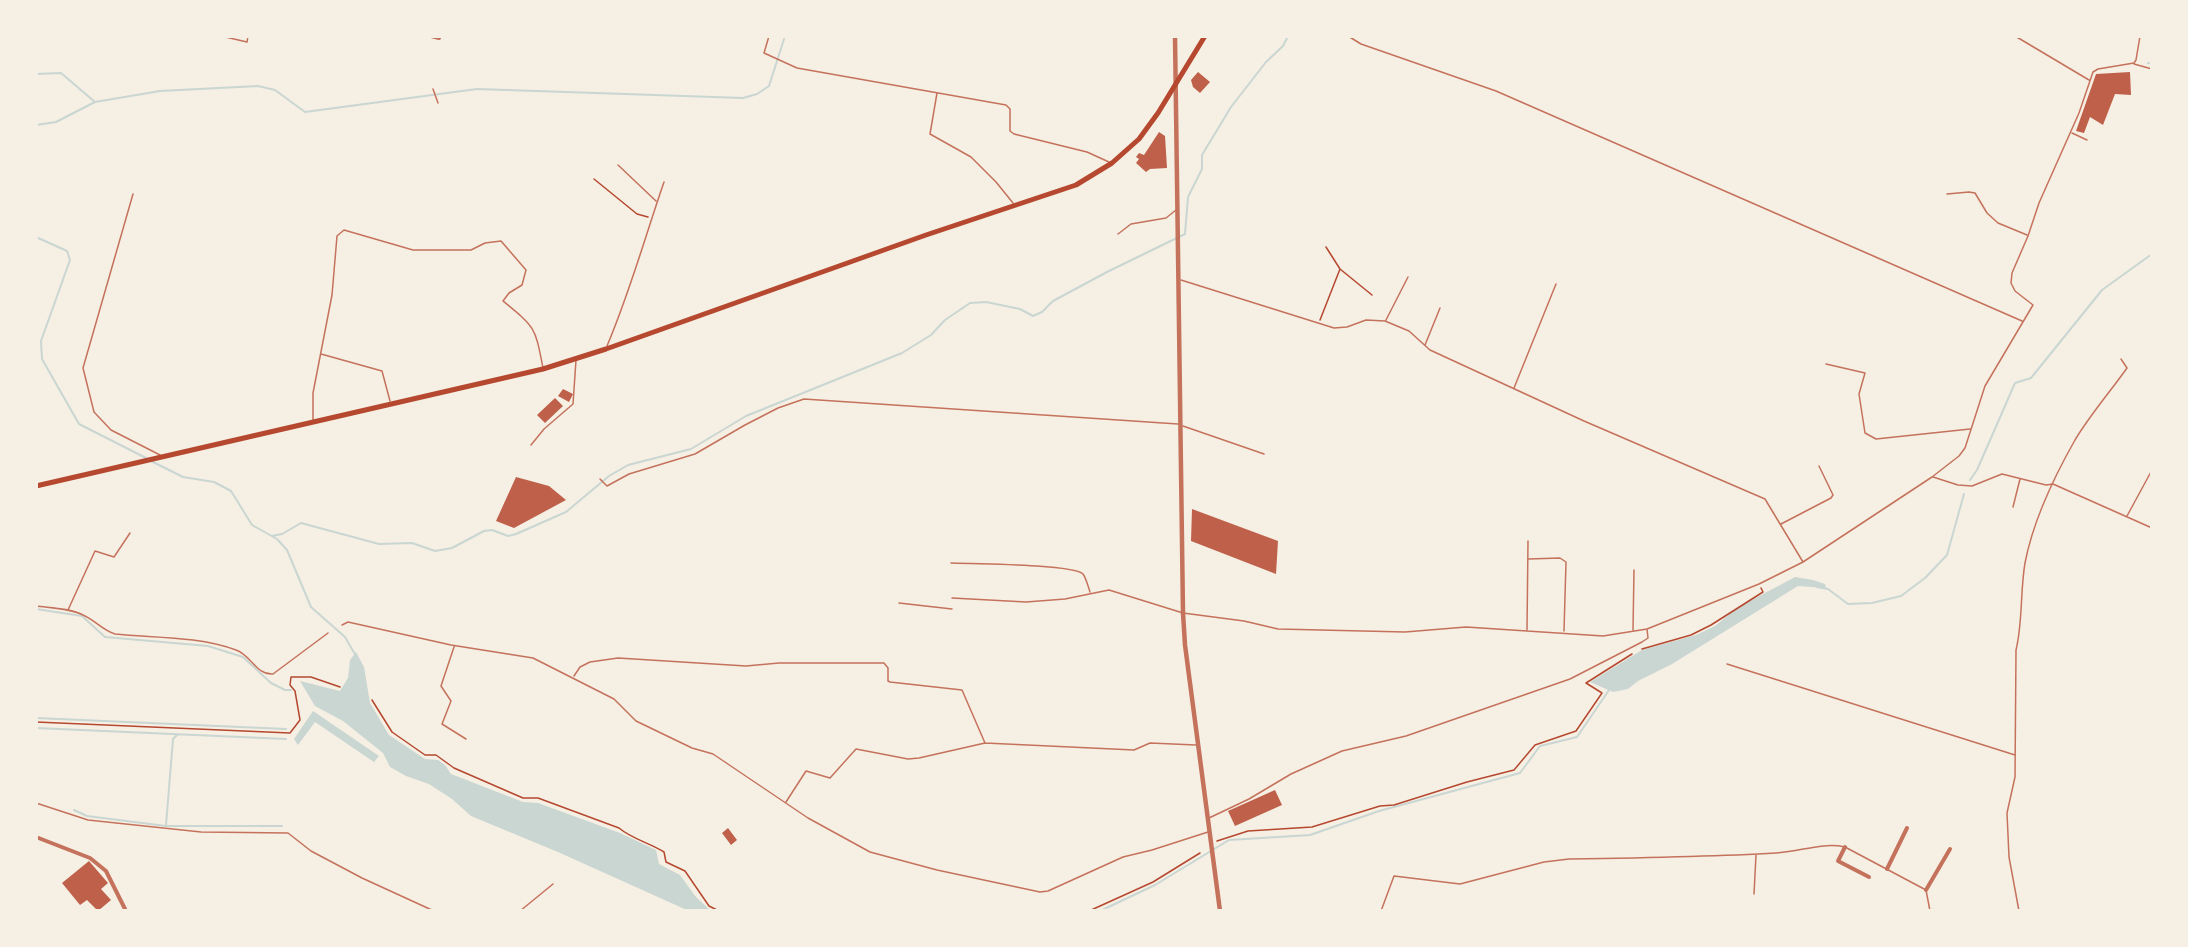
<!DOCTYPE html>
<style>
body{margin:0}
#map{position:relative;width:2188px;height:947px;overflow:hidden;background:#f6efe4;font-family:Signika,sans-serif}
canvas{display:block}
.frame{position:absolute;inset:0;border:38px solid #f6efe4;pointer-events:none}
</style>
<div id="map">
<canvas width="2188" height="947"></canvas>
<div class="frame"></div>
</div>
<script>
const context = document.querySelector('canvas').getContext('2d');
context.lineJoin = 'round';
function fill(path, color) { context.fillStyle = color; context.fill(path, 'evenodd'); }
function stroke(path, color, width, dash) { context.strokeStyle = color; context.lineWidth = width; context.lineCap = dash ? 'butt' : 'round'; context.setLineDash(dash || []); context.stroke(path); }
fill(new Path2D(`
 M1795,577L1813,580L1825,584L1826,588L1798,586L1672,664L1638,681L1628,689L1613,692L1590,682L1642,650L1696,635L1715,626L1737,608Z
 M356,652L364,667L370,703L389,735L425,759L438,760L445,765L451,774L523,802L538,803L620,833L656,850L659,864L680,875L696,897L711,911H689L558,852L471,816L452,799L429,784L406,776L390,767L383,753L343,721L315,706L300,681L340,691L348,678L350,660Z
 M313,711L379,756L374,762L315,722L298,745L294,739Z`), '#c9d6d2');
stroke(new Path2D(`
 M2148,63L2152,64
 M36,74L61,73L95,102
 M36,125L56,122L95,102L160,91L258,86L275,90L305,112L477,89L743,98L757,94L769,86L785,36
 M36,237L67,251L70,260L41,341L42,359L79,424L146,458
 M151,461L183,477L214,482L231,491L252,525L277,539L287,550L311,607L345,637L356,656
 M1970,480L1977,470L2015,383L2031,378L2102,290L2152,254
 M272,536L282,534L301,523L379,544L412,543L435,551L452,548L484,531L492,530L508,536L516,534L566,512L609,476L628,465L691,449L746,416L902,353L931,335L945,320L970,303L986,302L1020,309L1033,316L1042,312L1053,301L1107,272L1185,234L1188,197L1202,169V155L1231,107L1266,62L1283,46L1288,36
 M1817,587L1828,589L1848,604L1872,603L1901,596L1925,578L1947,555L1964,494
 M36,609L82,616L105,637L208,646L243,657L271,683L285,690H291
 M36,718L286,729
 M36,728L286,739
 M74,810L87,816L166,826H282
 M166,825L173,739L178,734
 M1100,911L1155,885L1229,840L1310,835L1379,811L1520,773L1540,746L1577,737L1609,690`), '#c9d6d2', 2);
fill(new Path2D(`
 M1198,72L1210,82L1200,93L1193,87L1191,80Z
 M2130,72L2131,95L2115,94L2103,125L2090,117L2084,133L2076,131L2096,74Z
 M1159,132L1165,136L1167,168L1150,169L1146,172L1136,163L1139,159L1136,157L1139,153L1144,155Z
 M563,389L573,394L569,402L558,396Z
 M555,398L563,406L545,423L537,415Z
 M516,477L549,486L566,500L514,528L496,521Z
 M1192,509L1278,541L1276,574L1191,541Z
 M1275,790L1282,805L1235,826L1228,811Z
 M728,828L737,840L731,845L722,833Z
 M89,861L108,883L101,889L111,900L98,911L87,900L80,905L62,883Z`), '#bf614a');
stroke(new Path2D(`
 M594,179L637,214L648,217
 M1326,247L1340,269L1372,295
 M1320,320L1340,269
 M1642,649L1691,635L1711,625L1763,592L1761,588
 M372,700L392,732L425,755H436L454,768L523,798H538L619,828C632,839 650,843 664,852L666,862L685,871L709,906L719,911
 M36,722L290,733L300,720L295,691L290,685L291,677H311L340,687
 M1217,841L1248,831L1312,827L1380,806L1394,805L1467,782L1514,770L1535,745L1576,731L1602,693L1586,683L1632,654
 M1089,911L1153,882L1200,853`), '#b5482f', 1.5);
stroke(new Path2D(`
 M221,36L247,42L248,36
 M769,36L764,53L797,68L1006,105L1010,109V131L1014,134L1087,152L1109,162
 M1348,36L1361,44L1496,91L2022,321
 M2015,36L2089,80
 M2134,64L2152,69
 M433,89L438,103
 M937,93L930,134L971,157L996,182L1013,203
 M2072,133L2087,140
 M618,165L656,201
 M133,194L83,368L94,412L111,430L160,455
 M1947,194L1969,192L1975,193L1987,213L1998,223L2027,235
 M1118,234L1131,224L1166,218L1176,210
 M1181,280L1334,328L1347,327L1366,320L1385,321L1409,331L1430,350L1584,421L1765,499L1803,562
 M1386,320L1408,277
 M1425,345L1440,308
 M607,346C630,292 645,237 664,182
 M321,354L382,371L390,401
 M1826,364L1865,373L1859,394L1865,433L1876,439L1970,429
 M1514,388L1556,284
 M313,421V393L332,295L337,236L344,230L413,250H471L485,243L501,241L526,270L522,285L509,293L503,301C536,328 535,327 543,368
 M1183,426L1264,454
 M531,445L544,429L573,404L576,360
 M1933,477L1958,485L1972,486L2002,474L2046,485L2053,484L2152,528
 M600,479L607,486L629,474L695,454L745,425L778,408L804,399L1178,424
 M2013,507L2020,479
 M2127,516L2152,470
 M1781,524L1831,498L1833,495L1819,466
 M1528,559L1560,558L1566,562L1564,631
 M951,563C972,564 1072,564 1083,574C1086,578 1088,586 1090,592
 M952,598L1026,602L1065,599L1109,590L1183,613L1244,621L1278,629L1405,632L1466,627L1603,636L1647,629L1759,584L1803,562L1932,477L1959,456L1965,448L1985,386L2033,305L2015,291L2011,283L2012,273L2028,236L2039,203L2079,113L2093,72L2098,69L2134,63L2136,60L2140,36
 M899,603L952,609
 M36,606C51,608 69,608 83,615C95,620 102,630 115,634C154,638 198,636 236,650C251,655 256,675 273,674L328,633
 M68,610L95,551L114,557L130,533
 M342,625L348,622L451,645L533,658L614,699L636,721L692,748L713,754L808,818L870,852L937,870L1040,892L1048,891L1123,857L1152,850L1208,832
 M1527,630L1528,541
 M1633,630L1634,570
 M454,647L441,686L451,701L442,724L466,739
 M1727,664L2015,755
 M574,676L580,667L590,662L618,658L746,666L779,663H884L888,668V681L890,682L962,690L985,743
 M786,802L806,771L830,778L856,749L908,759L919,758L985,743L1134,750L1150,743L1196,745
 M36,803L88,820L201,832L288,833L311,851L362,878L434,911
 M1209,818L1249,799L1291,774L1342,751L1406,736L1570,679L1642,642L1648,638L1647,629
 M1754,894L1756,855
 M520,911L553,884
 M1381,911L1394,876L1460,884L1544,862L1569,859C1638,858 1707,857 1776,853C1799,852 1822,842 1845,847L1926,890L1930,911
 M2019,911L2009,857L2007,813L2015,777L2016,650C2023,621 2020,592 2025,563C2033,521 2054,477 2075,440C2090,415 2110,392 2127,368L2121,359`), '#c5725c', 1.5);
stroke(new Path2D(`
 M431,36L439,38
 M36,837L90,858L106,871L126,911
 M1845,847L1838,861L1869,877
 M1887,869L1907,828
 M1926,890L1950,849`), '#c5725c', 4);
stroke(new Path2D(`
 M1175,36L1183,613L1185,645L1220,911`), '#c5725c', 4.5);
stroke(new Path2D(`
 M36,486L543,369L606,349L926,235L1076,185L1112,163L1139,139L1158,113L1205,36`), '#b5482f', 5);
</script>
